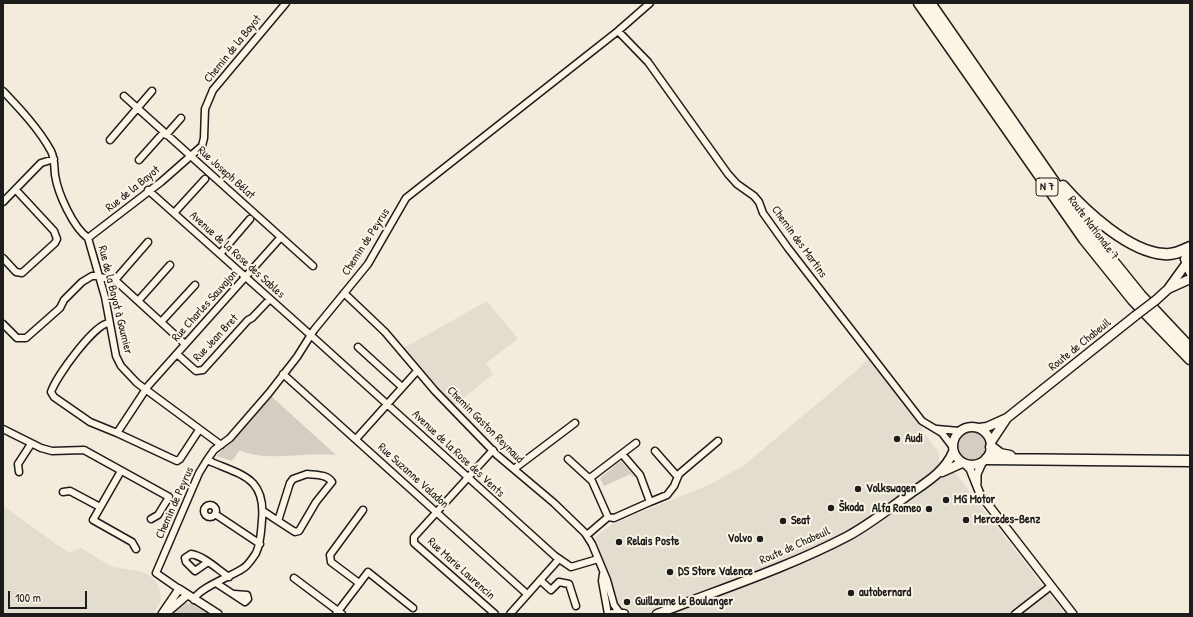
<!DOCTYPE html>
<meta charset="utf-8">
<style>
body{margin:0}
#map{position:relative;width:1193px;height:617px;overflow:hidden;background:#f3ecdd;font-family:"Patrick Hand",sans-serif}
canvas{display:block}
.frame{position:absolute;inset:0;border:4px solid #1c1c1c;pointer-events:none}
.scale{position:absolute;left:8px;top:591px;width:79px;height:18px;box-sizing:border-box;border:2px solid #1c1c1c;border-top:0;padding-left:5px;font-size:12px;line-height:14px;white-space:nowrap;color:#1c1c1c;-webkit-text-stroke:3px #fcf5e5;paint-order:stroke}
</style>
<div id="map">
<canvas width="1193" height="617"></canvas>
<div class="frame"></div>
<div class="scale">100 m</div>
</div>
<script>
const context = document.querySelector('canvas').getContext('2d');
context.lineJoin = 'round';
function fill(path, color) { context.fillStyle = color; context.fill(path, 'evenodd'); }
function stroke(path, color, width, dash) { context.strokeStyle = color; context.lineWidth = width; context.lineCap = dash ? 'butt' : 'round'; context.setLineDash(dash || []); context.stroke(path); }
function label(font, color, halo, rows, align = 'center') {
  context.font = font + ' "Patrick Hand",sans-serif'; context.lineWidth = 4; context.setLineDash([]); context.textBaseline = 'middle'; context.strokeStyle = halo; context.fillStyle = color; for (const [text, x, y, turn = 0] of rows) {
    context.save(); context.translate(x, y); context.rotate((+turn || 0) * Math.PI / 180); context.textAlign = isNaN(turn) ? turn : align; if (halo) context.strokeText(text, 0, 0); context.fillText(text, 0, 0); context.restore();
  }
}
fill(new Path2D(`
 M487,301L518,339L486,363L493,374L454,406L436,391L402,349Z
 M871,356L922,421V430L939,453V463L927,481L929,485L953,470L1065,614H635L619,604L595,537L612,524L709,485L743,466L855,372Z
 M3,506L69,553L81,548L112,567L139,571L147,574L155,580L160,591L161,600L158,606L153,614H3Z`), '#e3ddcf');
fill(new Path2D(`
 M271,396L336,455C307,451 264,463 240,450L232,461L217,456Z
 M957 446a15 15 0 1 1 30 0a15 15 0 1 1-30 0Z
 M621,461L634,476L632,477L631,474L604,486L600,478Z
 M186,603L193,604L210,614H170L181,604Z`), '#d3cec1');
const minor = new Path2D(`
 M618,31L648,62L728,174L737,184L754,196L759,202L763,213L788,248L922,421L942,433L952,446
 M3,91C20,109 39,129 51,151C55,159 54,166 55,175C58,194 73,227 88,238L105,297L116,356L121,366L137,383L221,445
 M124,96L313,266
 M166,135L181,118
 M110,140L152,91
 M139,160L164,132
 M148,190L315,339L555,556L571,567L598,559
 M3,202L41,163L54,159
 M174,213L205,179
 M88,238L161,182L202,146L204,138L205,109L213,90L286,3
 M220,254L250,219
 M3,258L16,272L22,273L55,243L57,239L54,231L16,190
 M115,280L148,242
 M344,293L385,332L435,391L497,455L554,503L585,533L592,544L607,580L614,605L620,613
 M138,301L170,265
 M161,322L195,285
 M109,323C94,324 56,377 51,392L54,397L90,422L117,433
 M3,324L17,338H26L60,308L64,300L82,282L92,276H96L115,280L185,344
 M358,347L402,387
 M177,354L196,371L203,370L248,320L252,318L270,299
 M283,374L527,594
 M3,429L41,448L52,451L84,450L169,497L158,515L151,519
 M937,429L959,431
 M199,430L180,459L177,461L117,433L148,386L281,237
 M356,439L417,371
 M493,450L414,537V543L495,614
 M655,451L677,476
 M568,459L592,481L608,517L587,535
 M514,469L575,423
 M121,471L93,520L132,542L136,549
 M19,472L18,464L31,444
 M307,474C315,475 327,474 332,482L316,502L299,531L295,532L278,521L290,483L293,479Z
 M590,478L636,443
 M63,492L70,491L100,507
 M650,502L667,495L674,486L679,474L718,441
 M204 511a6 6 0 1 1 12 0a6 6 0 1 1-12 0Z
 M263,511L278,521
 M215,514L260,544
 M608,517L614,518L650,502L640,475L622,454
 M208,562L195,571L186,562L185,558L191,554C204,556 217,569 229,577
 M603,574L602,581L608,614
 M294,578L342,614
 M540,580L551,590L559,582L569,584L576,606
 M216,583L245,602L248,599L247,595L234,594
 M359,583L331,562L330,555L363,510
 M179,589L156,573L199,473L207,460L214,450L230,438L269,393L297,357L314,330L368,264L406,198L618,31L650,3
 M194,600C196,589 232,576 242,569C248,566 252,559 256,553C261,543 261,531 262,520C266,476 240,475 207,460
 M336,614L368,572L413,608
 M510,614L559,559
 M1015,614L1051,586`);
const tertiary = new Path2D(`
 M966,465L970,469L980,494L1073,614
 M977,483V474L982,463
 M179,589L218,614
 M162,614L179,589
 M165,614L186,596`);
const secondary = new Path2D(`
 M1190,248L1185,259L1190,272
 M1170,288L1190,279
 M1156,300L1168,289L1186,264
 M953 446a19 19 0 1 1 38 0a19 19 0 1 1-38 0Z
 M979,428L987,427L1007,418
 M991,442L1007,418L1135,316
 M942,472L962,463
 M613,614H624
 M657,614C721,589 787,568 848,536C870,524 890,508 911,493C927,482 945,471 953,452`);
const trunk = new Path2D(`
 M919,3L1084,239L1133,300L1190,359
 M930,3L1086,228L1141,296L1190,348
 M1063,186C1085,211 1129,252 1164,254C1174,255 1181,251 1190,247
 M991,447L1000,454L1010,456
 M987,459L1190,461`);
stroke(minor, '#1c1c1c', 9);
stroke(tertiary, '#1c1c1c', 10);
stroke(secondary, '#1c1c1c', 11);
stroke(trunk, '#1c1c1c', 13);
stroke(minor, '#fcf5e5', 6);
stroke(tertiary, '#fcf5e5', 7);
stroke(secondary, '#fcf5e5', 8);
stroke(trunk, '#fcf5e5', 10);
const secondaryBridge = new Path2D(`
 M1135,316L1156,300`);
stroke(secondaryBridge, '#1c1c1c', 11, []);
stroke(secondaryBridge, '#fcf5e5', 8);
for (const [x, y, r, color] of [
 [897,439,4,"#1c1c1c"],
 [858,489,4,"#1c1c1c"],
 [946,500,4,"#1c1c1c"],
 [831,508,4,"#1c1c1c"],
 [929,509,4,"#1c1c1c"],
 [966,520,4,"#1c1c1c"],
 [783,521,4,"#1c1c1c"],
 [760,539,4,"#1c1c1c"],
 [619,542,4,"#1c1c1c"],
 [670,572,4,"#1c1c1c"],
 [851,593,4,"#1c1c1c"],
 [627,602,4,"#1c1c1c"]
]) { const dot = new Path2D(); dot.arc(x, y, r, 0, 2 * Math.PI); context.fillStyle = color; context.fill(dot); stroke(dot, '#fcf5e5', 1.5); }
for (const [x, y, w] of [
 [1047,187,22]
]) { const box = new Path2D(); box.roundRect(x - w / 2, y - 9, w, 18, 3); context.fillStyle = '#fcf5e5'; context.fill(box); stroke(box, '#1c1c1c', 1); }
label('bold 11px', '#1c1c1c', null, [
 ["N 7",1047,187]
]);
label('12px', '#1c1c1c', '#fcf5e5', [
 ["Chemin de la Bayot",233,49,-51],
 ["Rue Joseph Bélat",226,173,42],
 ["Rue de la Bayot",133,189,-39],
 ["Route Nationale 7",1093,228,53],
 ["Chemin de Peyrus",366,242,-57],
 ["Chemin des Martins",799,242,54],
 ["Avenue de la Rose des Sables",237,255,42],
 ["Rue de la Bayot à Goumier",115,300,76],
 ["Rue Charles Sauvajon",205,306,-48],
 ["Rue Jean Bret",216,338,-47],
 ["Route de Chabeuil",1080,345,-39],
 ["Chemin Gaston Reynaud",485,425,45],
 ["Avenue de la Rose des Vents",458,454,43],
 ["Rue Suzanne Valadon",413,476,42],
 ["Chemin de Peyrus",175,503,-66],
 ["Route de Chabeuil",795,546,-24],
 ["Rue Marie Laurencin",461,569,42]
]);
label('bold 12px', '#1c1c1c', '#fcf5e5', [
 ["Audi",905,439],
 ["Volkswagen",866,489],
 ["MG Motor",954,500],
 ["Škoda",839,508],
 ["Alfa Romeo",921,509,"right"],
 ["Mercedes-Benz",974,520],
 ["Seat",791,521],
 ["Volvo",752,539,"right"],
 ["Relais Poste",627,542],
 ["DS Store Valence",678,572],
 ["autobernard",859,593],
 ["Guillaume le Boulanger",635,602]
], 'left');
</script>
